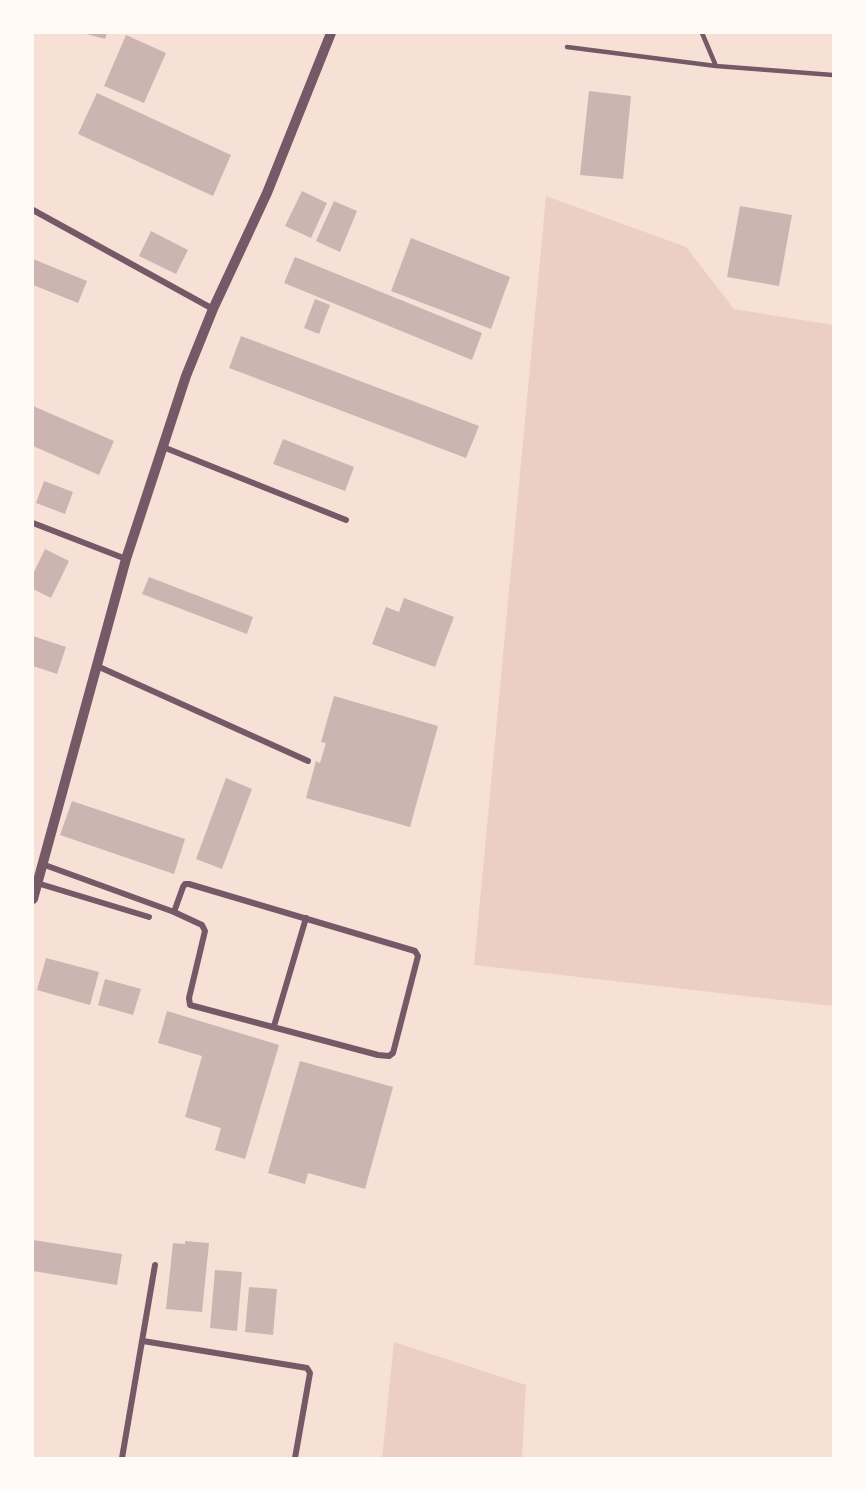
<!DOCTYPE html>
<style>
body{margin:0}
#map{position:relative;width:866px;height:1491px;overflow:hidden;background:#f7e1d7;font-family:"Work Sans",sans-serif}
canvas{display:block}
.frame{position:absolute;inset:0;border:34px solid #fffaf5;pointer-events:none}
</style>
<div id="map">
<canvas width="866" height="1491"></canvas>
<div class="frame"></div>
</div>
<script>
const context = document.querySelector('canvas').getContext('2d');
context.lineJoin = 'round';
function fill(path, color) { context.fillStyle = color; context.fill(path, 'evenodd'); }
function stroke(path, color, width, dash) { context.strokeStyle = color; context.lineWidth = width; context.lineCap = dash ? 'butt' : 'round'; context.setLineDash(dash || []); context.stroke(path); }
fill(new Path2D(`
 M546,196L686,247L734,309L833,325V1006L474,965Z
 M394,1342L526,1385L522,1458H382Z`), '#ebcfc5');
fill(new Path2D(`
 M82,33H107L105,39Z
 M126,35L166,53L144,103L104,86Z
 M589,91L631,96L623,179L580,175Z
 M97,93L231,155L213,196L78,134Z
 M302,191L327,203L311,238L285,226Z
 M334,201L357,211L340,252L316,241Z
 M740,206L792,215L779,286L727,277Z
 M151,231L188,250L176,274L139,256Z
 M411,238L510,277L491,329L391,291Z
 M295,257L482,333L472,360L284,283Z
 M33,259L87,281L78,303L33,285Z
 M315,299L330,305L319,334L304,328Z
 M241,336L479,426L466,458L229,368Z
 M33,406L114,441L99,475L33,446Z
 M283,439L354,467L345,491L273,464Z
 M44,481L73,492L65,514L36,503Z
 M45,549L69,561L51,598L33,589V574Z
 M149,577L253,617L247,634L142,594Z
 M404,598L454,617L435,667L372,644L386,607L399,612Z
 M33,636L66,647L57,674L33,666Z
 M334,696L438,726L410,827L306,798L316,761L320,763L326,743L321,742Z
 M226,778L252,789L222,869L196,859Z
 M72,801L185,839L174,874L60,835Z
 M46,958L99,972L90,1005L37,990Z
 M105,979L141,989L133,1015L98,1005Z
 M167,1011L279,1045L245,1159L215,1150L221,1128L185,1117L202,1056L158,1043Z
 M300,1061L393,1087L365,1189L308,1173L305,1184L268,1173Z
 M33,1240L122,1254L117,1285L33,1271Z
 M185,1241L209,1243L202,1312L166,1309L173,1243L185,1244Z
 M215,1270L242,1272L237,1331L210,1328Z
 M249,1287L277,1289L273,1335L245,1332Z`), '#ccb4b1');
stroke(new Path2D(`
 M702,33L716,66
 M567,47L716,66L833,75`), '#755966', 4.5);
stroke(new Path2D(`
 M33,210L213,309
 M163,447L346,520
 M33,523L126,559
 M97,666L308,761
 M42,864L174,912L202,925L205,931L189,998L190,1005L378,1055L389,1056L393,1053L418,956L415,951L189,884H185L183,887L174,912
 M37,883L149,917
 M274,1026L306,918
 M143,1341L307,1368L310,1373L295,1458
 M122,1458L155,1265`), '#755966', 6);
stroke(new Path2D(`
 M33,899L126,559L186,376L213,309L267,193L331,33`), '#755966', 10);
</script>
